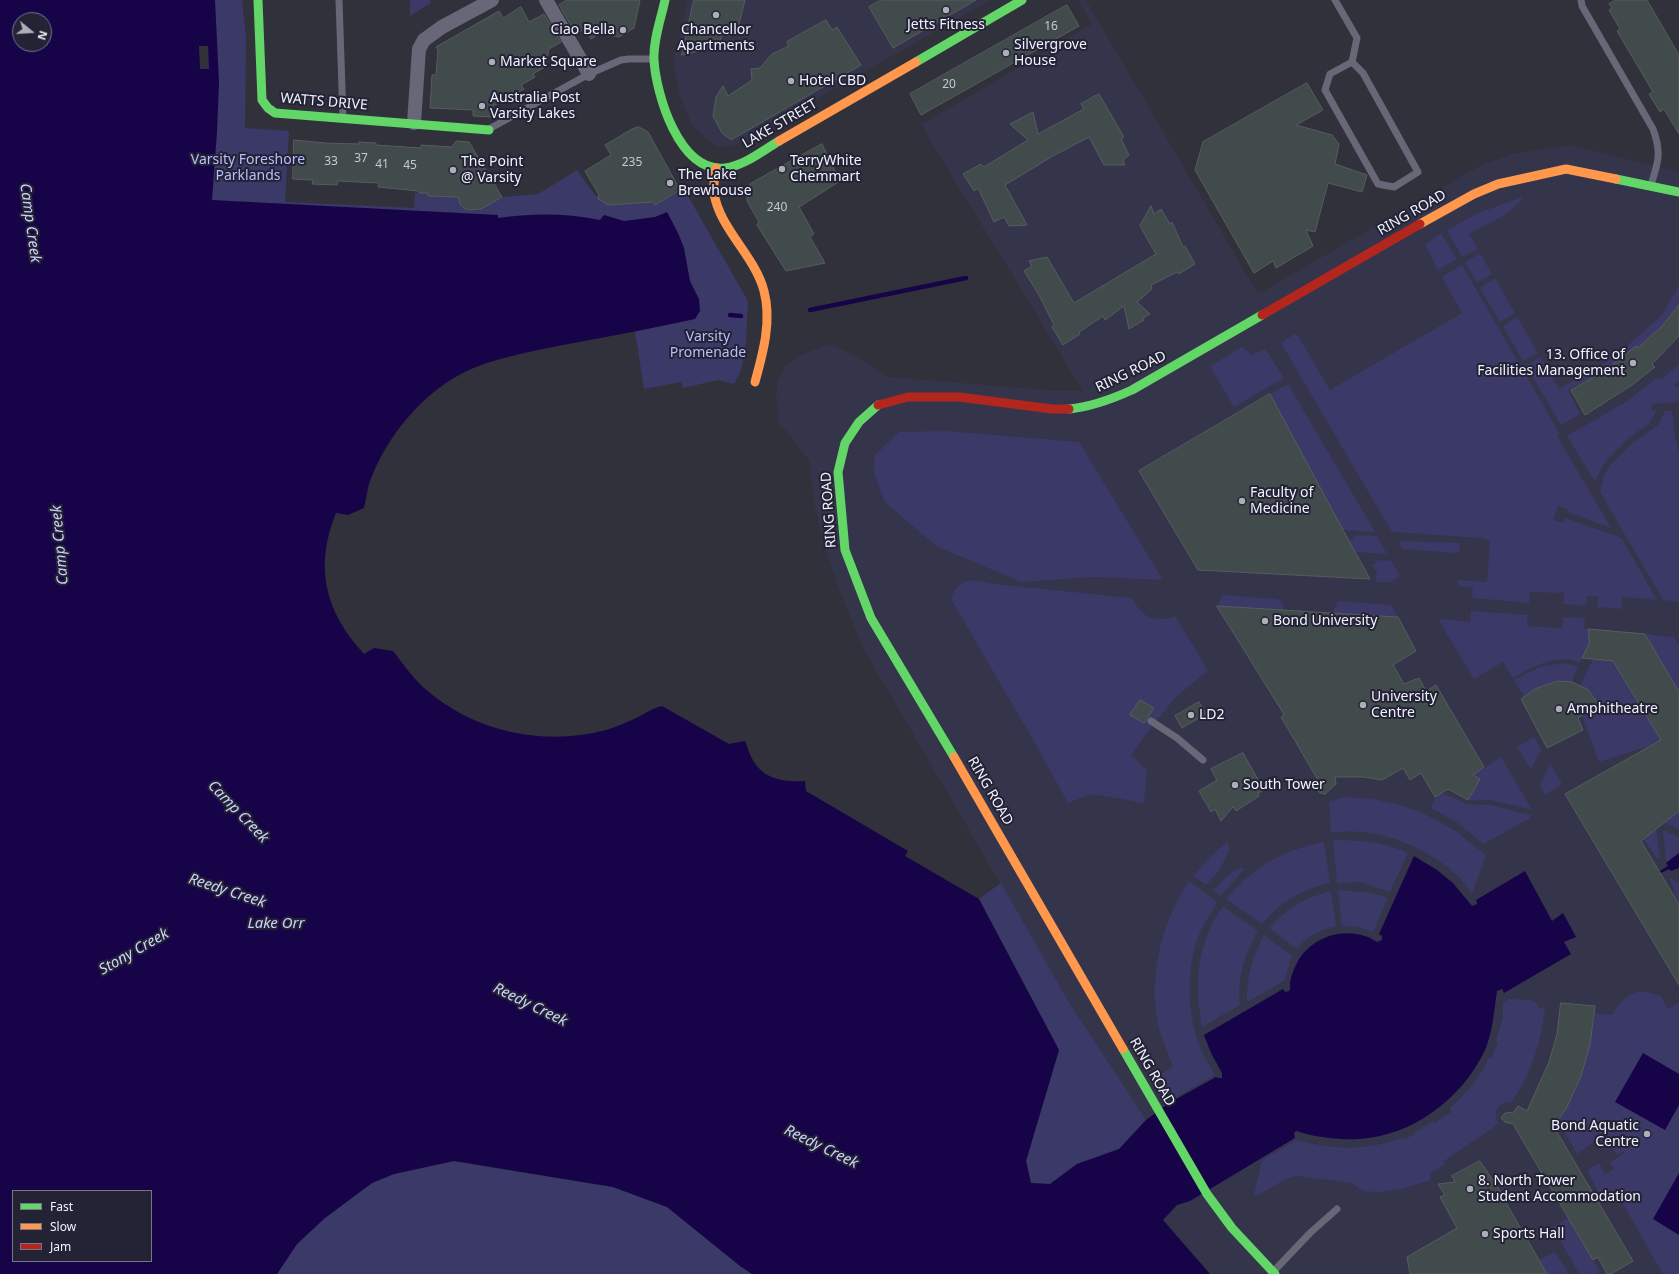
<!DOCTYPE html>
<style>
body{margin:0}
#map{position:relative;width:1679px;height:1274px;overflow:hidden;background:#31313c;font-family:"Noto Sans",sans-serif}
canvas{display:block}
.legend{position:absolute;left:12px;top:1190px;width:140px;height:72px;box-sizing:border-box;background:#232335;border:1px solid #757686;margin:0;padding:5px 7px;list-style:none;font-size:12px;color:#f1f2ff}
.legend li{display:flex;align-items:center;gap:8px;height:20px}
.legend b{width:20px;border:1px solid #757686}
.north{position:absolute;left:12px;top:12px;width:40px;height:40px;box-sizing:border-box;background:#232335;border:1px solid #757686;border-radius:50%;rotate:108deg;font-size:11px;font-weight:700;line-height:16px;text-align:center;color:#f1f2ff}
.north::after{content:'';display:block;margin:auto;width:14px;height:18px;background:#aeaebb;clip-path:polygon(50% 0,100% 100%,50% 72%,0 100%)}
</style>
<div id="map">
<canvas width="1679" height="1274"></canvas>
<ul class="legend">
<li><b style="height:5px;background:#63d668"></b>Fast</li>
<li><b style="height:5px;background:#ff974d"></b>Slow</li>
<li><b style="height:5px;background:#b3261e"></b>Jam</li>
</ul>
<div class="north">N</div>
</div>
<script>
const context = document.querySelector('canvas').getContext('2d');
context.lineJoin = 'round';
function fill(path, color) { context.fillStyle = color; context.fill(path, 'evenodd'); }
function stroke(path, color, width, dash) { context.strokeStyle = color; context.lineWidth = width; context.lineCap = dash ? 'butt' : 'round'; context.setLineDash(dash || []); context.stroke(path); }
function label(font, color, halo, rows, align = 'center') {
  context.font = font + ' "Noto Sans",sans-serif'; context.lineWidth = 4; context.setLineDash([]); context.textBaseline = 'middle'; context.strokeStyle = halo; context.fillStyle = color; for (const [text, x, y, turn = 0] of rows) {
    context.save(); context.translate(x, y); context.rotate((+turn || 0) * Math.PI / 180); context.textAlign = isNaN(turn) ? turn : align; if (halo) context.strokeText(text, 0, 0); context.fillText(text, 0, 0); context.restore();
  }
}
fill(new Path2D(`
 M688,0H991L733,146L716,147L692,125L679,94L673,60Z
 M1078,0H1086L1258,294L1481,165L1512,154L1570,145L1679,172V1274H1210L1163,1220L1077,1164L1050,1184L1026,1161L1059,1050L979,899L1000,883L863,648L841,594L825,548L815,507L809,460L779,422L776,397L778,382L785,367L796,358L820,347L831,344L857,357L889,377L1046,390L1083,391L921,125L1092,24Z`), '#34344b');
fill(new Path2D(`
 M209,0H242L246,38L245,128L289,131L285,202L414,208L415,193H428V196L458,197C460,206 466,213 476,209L478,211L502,197L538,194L577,170L597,198L608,205L653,202L655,205L684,189L748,301L746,341L741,371L734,384L718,380L683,388L681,382L644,389L634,325L649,227L203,209Z
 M410,0H430L431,3L410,16Z
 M1522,197L1523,198C1509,215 1488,224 1469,234L1478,249L1462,257L1447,230L1478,213Z
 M1441,233L1457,259L1438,270L1425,245Z
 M1480,253L1492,274L1477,283L1465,262Z
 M1462,265L1560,434L1557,436L1611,528L1567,512L1568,509L1558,506L1553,520L1563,523L1565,518L1617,536L1622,539L1657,600L1623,597L1621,609L1597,607L1598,596H1587L1586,606L1563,604L1564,593L1530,592L1529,603L1472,598L1473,587L1458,586V580L1487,582L1490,541L1484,538L1392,532L1281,343L1296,333L1330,390L1462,313L1442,277Z
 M1495,278L1515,313L1500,322L1480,288Z
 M1679,286V304L1662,326L1643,343L1647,348L1568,390L1580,414L1561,425L1526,366L1540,357L1559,389L1616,356L1662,315Z
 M1517,317L1538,353L1523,361L1503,326Z
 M1242,347L1252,355L1265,349L1284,378L1234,407L1210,366Z
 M1679,364V381L1674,385L1679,387V402L1653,404L1652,411L1657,410L1649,424L1630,437L1608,459L1601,469L1595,482L1567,436L1626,402L1655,379L1663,378Z
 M1288,384L1375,532L1343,530L1270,394Z
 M1665,411H1672L1675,436L1679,453V602L1663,600L1600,492L1604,475L1610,465L1634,442L1658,425Z
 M947,431L1079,442L1163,580L1095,577L1021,582L936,546L885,502L874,473L875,455L899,432Z
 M1357,535L1377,536L1387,554L1355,552L1348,539L1353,540V538Z
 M1399,541L1460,543L1459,552L1456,553L1402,549Z
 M1379,560L1391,561L1400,576L1390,582H1377L1375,575L1378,574L1376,573L1377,571H1375L1376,569H1374L1375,567L1372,566L1373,564H1376L1375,562Z
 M972,580L994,584L1132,598C1142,617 1153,624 1175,616L1208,670L1176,697L1152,726L1131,755L1147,770L1144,803L1092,794L1068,803L1039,750L951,599C954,588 960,582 972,580Z
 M1223,595L1277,599C1281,601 1283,603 1284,608L1281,610L1217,606Z
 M1338,601L1391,605L1398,617L1332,613Z
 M1471,611L1528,615L1527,626L1562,628L1563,617L1585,618L1584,629H1589V644L1580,663C1558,652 1532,667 1513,678L1503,662L1474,679L1439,621L1441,619L1470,622Z
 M1645,634L1674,637L1679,646V692Z
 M1593,659L1613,661L1661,740L1652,745L1599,762L1582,715L1599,704L1587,689L1580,686Z
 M1563,663L1578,666L1572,682C1553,680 1540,685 1524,697L1514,680L1540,667Z
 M1534,737L1541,749L1531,770L1517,747Z
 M1501,757L1532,810L1491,800H1468L1480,779L1473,775Z
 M1550,763L1562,784L1545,795L1540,786Z
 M1442,793L1467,804L1492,805L1530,815V818L1484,844L1455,821L1431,808L1435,797Z
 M1339,798C1377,795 1420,808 1452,829C1464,836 1474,847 1486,855L1472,894C1445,852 1380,825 1331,833L1329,802Z
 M1679,811V829L1664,823Z
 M1656,829L1660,858L1658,859L1643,839Z
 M1663,830L1679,837V853L1666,863Z
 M1333,840C1358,840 1385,842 1408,853L1390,892L1359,882L1337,883Z
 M1227,842L1230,849L1219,871L1206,885L1193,876L1211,856Z
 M1324,842L1330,883C1301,890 1281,901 1262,924L1226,899C1254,867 1282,850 1324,842Z
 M1243,867L1244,869L1221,896L1213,891C1222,882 1230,870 1243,867Z
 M1669,878H1671L1679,884V903Z
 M1189,881L1217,902C1210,915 1201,928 1196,943C1187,973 1188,1006 1196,1036C1200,1050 1208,1063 1215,1075L1175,1098L1160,1074L1173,1067C1169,1053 1161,1039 1158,1024C1148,977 1162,920 1189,881Z
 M1001,883L1068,1001L1146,1120L1119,1149L1077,1164L1050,1184L1031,1183L1026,1161L1059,1050L979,899Z
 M1338,890L1372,893L1388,898L1373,932L1358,927L1342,926Z
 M1331,891L1336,926C1320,930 1307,936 1297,949L1269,928C1288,907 1304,898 1331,891Z
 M1223,906L1258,931C1245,953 1237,979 1240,1005L1202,1027C1194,981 1196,946 1223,906Z
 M1264,935L1292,956L1284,981L1247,1002C1246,977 1253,956 1264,935Z
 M1640,991L1661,996L1668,1009L1679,1002V1274H1663L1615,1190L1601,1198L1587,1170L1599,1163L1605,1174L1614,1169L1610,1162L1624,1153L1623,1151L1617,1155L1606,1138L1598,1143L1596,1140L1577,1154L1558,1121C1579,1088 1590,1052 1595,1013L1612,1015C1619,1002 1626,995 1640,991Z
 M1509,999L1532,1000L1538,1004L1537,1008H1545C1542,1040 1531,1076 1511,1102C1499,1101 1492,1112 1498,1123L1494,1127L1444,1161L1445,1165L1430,1173L1431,1180L1401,1189L1372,1193V1191L1365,1192L1351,1183L1345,1182L1296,1176L1286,1179L1257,1196L1254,1195L1262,1160L1297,1140C1334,1150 1368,1151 1404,1137L1405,1139L1415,1134V1132L1434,1121L1435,1123L1451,1112L1450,1108C1467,1093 1479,1078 1489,1058L1491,1059L1498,1042L1496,1041L1503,1017V1003Z
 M454,1161L613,1187L667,1207L740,1266L752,1274H277L297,1244L325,1218L372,1183L394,1174Z
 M1568,1218L1600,1272L1596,1274H1579L1553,1227Z
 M1555,1252L1569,1274H1547L1539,1260Z`), '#3a3967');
fill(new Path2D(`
 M0,0H215L219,82L217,132L212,200L498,215V218C533,213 565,213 600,220L604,215L624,221L655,217L667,212L678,233L684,248L690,281L699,299L700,311L695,319C657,327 618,335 579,342C543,349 506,355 471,369C424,390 386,436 369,484C367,491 366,500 364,508L348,515L336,513C314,567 325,612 364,654L374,648L393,651C404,665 415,681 429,692C478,733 545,746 606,730C617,727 630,721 640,716C647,712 654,708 662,706L729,744L745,741C748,748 750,756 754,762C765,780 786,782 805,781L806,791L908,851L905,856L979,899L1059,1050L1026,1161L1031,1183L1050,1184L1077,1164L1119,1149L1146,1120L1169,1103L1216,1077L1218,1078H1222V1073L1211,1053L1204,1035L1283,989L1285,992L1289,991C1291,988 1290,986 1290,983C1291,977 1293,970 1296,965C1310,935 1350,924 1377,942L1382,940V936L1379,934L1414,856L1437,870L1453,883L1472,906L1477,904L1476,900L1525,871L1552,921L1563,913L1576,937L1564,942L1571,954L1504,993L1502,989L1497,991C1494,1011 1493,1031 1485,1050C1462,1099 1412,1136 1359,1139C1343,1140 1326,1138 1310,1135C1305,1134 1301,1132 1296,1131L1294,1133L1295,1138L1190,1201L1177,1205L1163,1220L1210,1274H752L740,1266L667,1207L613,1187L454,1161L394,1174L372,1183L325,1218L297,1244L277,1274H0ZM20,20H44V44H20ZM13,1191H151V1261H13Z
 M1679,853V868L1671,871L1669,869L1661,873L1660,871L1668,866L1666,863Z
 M1643,1053L1679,1074V1105L1665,1130L1615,1102Z
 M1679,1173V1235L1653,1219Z`), '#170448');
fill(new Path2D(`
 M199,46H208L209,69H200Z`), '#31313c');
stroke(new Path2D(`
 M810,310L966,278
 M730,315L741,316`), '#170448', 4.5);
const building = new Path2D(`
 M567,0H640L634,28L619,37L600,33L591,39L585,29L576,34L559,5Z
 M694,0H745L737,32L731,31L730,36L722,34L719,46L682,55Z
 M881,0H976L893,48L869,7Z
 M1616,0H1647L1679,55V134L1664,109L1660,112L1649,94L1653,92L1617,31L1620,29L1609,10L1612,8L1609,4Z
 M1067,5L1079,26L921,115L910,94Z
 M521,7L529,22L544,14L561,42L549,49L545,67L533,74L535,77L521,85L524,89L493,106L492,117L473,116V110L430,108L432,75H436L438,50L436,47L499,11L503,18Z
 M826,20L832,30L837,27L861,65L731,140L722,133L713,116L716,97L723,86L728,96L752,80L751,69L760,68L772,54L789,46L787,42Z
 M1307,83L1323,110L1296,125L1332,135L1339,144L1335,164L1367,175L1362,192L1328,183L1315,232L1306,230L1313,246L1276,268L1273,261L1254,273L1195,170L1203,142Z
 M1099,94L1124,137L1121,139L1129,155L1123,160L1125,165H1104L1089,137L1053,156L1005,185L1027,225L1009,226L1004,217L994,222L978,188L974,191L963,174L981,164L984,167L1028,140L1010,124L1033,112L1038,134L1084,109L1081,104Z
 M639,127L648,132L680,190L655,205L653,202L608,205L597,198L599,195L585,171L611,155L605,145L632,129Z
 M294,140L325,143L359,144V142L376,143V145L421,148V145L452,147L456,141L469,142L502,197L481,209L469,210L464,208L460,204L458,197L428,196V193H419V191L378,187L379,183L338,181L337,185L312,184L313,180L293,179Z
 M822,144L840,181L799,207L814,234L810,237L825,263L786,271L757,225L759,222L747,201V192L750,184Z
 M1151,206L1154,214L1161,209L1170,224L1172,222L1183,247L1185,246L1195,264L1179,274L1177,272L1151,285L1152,289L1137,302L1150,314L1143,318L1144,320L1129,329L1124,306L1105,320L1103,316L1079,332L1080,334L1063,345L1052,327L1054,325L1039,295L1024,271L1032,266L1029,261L1047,257L1074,303L1156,254L1140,226Z
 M1679,305V336L1652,364L1655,367L1632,385L1585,415L1571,390L1604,371L1636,346L1638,348L1662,326Z
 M1270,394L1343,530L1370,579L1198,570L1139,471Z
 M1217,606L1398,617L1416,651L1393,665L1404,684L1419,678L1426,691L1436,685L1484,767L1473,775L1480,779L1468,800L1448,789L1435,797L1421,773L1410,780L1403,768L1382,780L1364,777H1335L1336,784L1325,794L1320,793L1317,789L1318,780L1281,717L1284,715Z
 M1589,629L1645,634L1679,692V811L1641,841L1679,904V985L1565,794L1661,740L1613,661L1582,658L1589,644Z
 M1558,681L1572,682L1587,689L1599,704L1578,718L1583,730L1547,748L1521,699L1535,689Z
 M1140,700L1154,708L1144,723L1130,715Z
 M1199,702L1206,714L1182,728L1175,716Z
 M1243,753L1264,790L1258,793L1259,796L1236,811L1233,807L1221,821L1215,809L1211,812L1199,791L1217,780L1211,769Z
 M1561,1003L1595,1006L1590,1045L1581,1076L1567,1107L1554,1127L1633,1261L1611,1274H1607L1598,1257L1593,1260L1513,1124L1505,1122L1501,1118L1505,1113L1514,1112L1518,1106L1527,1111L1549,1062L1557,1034Z
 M1480,1161L1502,1194H1501L1547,1274H1410L1407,1257L1457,1228L1440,1197L1445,1195L1438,1184L1455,1182L1452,1176Z`);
fill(building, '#414b4c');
stroke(building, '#575c5e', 1);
stroke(new Path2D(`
 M339,0L343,118
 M1335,0L1357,38L1352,62L1330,74L1325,90L1378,184L1394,187L1418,172L1363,73L1352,62
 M1581,0L1582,6L1653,129C1662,154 1658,162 1651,185
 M489,129L589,74L621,60L629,59H654
 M1151,721L1177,738L1203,760
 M1273,1272L1310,1233L1337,1209`), '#676778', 7);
stroke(new Path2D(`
 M546,0L589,74
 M414,123L419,49L424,40L442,27L492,0`), '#676778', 14);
stroke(new Path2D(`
 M258,0L262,100L268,108L275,113L489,130
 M665,0C661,19 653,40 654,60C656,94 679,173 725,168C744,166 762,151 779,141
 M916,62L1022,0
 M1616,179L1679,192
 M878,405L859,422L845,443L838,472L845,550L871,618L954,757
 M1069,409C1091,407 1112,399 1132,390L1262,315
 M1123,1049L1207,1194L1232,1228L1275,1274`), '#63d668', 9);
stroke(new Path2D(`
 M779,141L916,62
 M716,168C715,176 713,184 714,193C719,228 755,256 764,291C772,321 763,353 755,382
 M1420,224L1474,194L1498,184L1566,169L1616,179
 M954,757L1123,1049`), '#ff974d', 9);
stroke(new Path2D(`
 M1262,315L1420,224
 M878,405L908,397H959L1052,409H1069`), '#b3261e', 9);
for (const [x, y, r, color] of [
 [946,10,4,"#aeaebb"],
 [716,15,4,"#aeaebb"],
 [623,30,4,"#aeaebb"],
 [1006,53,4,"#aeaebb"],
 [492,62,4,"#aeaebb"],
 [791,81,4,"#aeaebb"],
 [482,106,4,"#aeaebb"],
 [782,169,4,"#aeaebb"],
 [453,170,4,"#aeaebb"],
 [670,183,4,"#aeaebb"],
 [1633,363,4,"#aeaebb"],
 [1242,501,4,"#aeaebb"],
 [1265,621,4,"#aeaebb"],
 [1363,705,4,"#aeaebb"],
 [1559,709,4,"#aeaebb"],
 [1191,715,4,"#aeaebb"],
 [1235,785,4,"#aeaebb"],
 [1647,1134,4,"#aeaebb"],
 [1470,1189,4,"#aeaebb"],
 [1485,1234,4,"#aeaebb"]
]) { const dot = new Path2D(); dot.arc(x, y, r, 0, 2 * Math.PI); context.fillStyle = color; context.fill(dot); stroke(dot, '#232335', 1.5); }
label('12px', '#c5c8d2', null, [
 ["16",1051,27],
 ["20",949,85],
 ["37",361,159],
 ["33",331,162],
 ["235",632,163],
 ["41",382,165],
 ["45",410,166],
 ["240",777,208]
]);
label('14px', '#f1f2ff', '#232335', [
 ["Jetts Fitness",946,25,"center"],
 ["Ciao Bella",615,30,"right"],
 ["Chancellor",716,30,"center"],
 ["Apartments",716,46,"center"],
 ["Silvergrove",1014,45],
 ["House",1014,61],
 ["Market Square",500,62],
 ["Hotel CBD",799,81],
 ["Australia Post",490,98],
 ["Varsity Lakes",490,114],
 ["TerryWhite",790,161],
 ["Chemmart",790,177],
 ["The Point",461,162],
 ["@ Varsity",461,178],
 ["The Lake",678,175],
 ["Brewhouse",678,191],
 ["13. Office of",1625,355,"right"],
 ["Facilities Management",1625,371,"right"],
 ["Faculty of",1250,493],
 ["Medicine",1250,509],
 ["Bond University",1273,621],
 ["University",1371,697],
 ["Centre",1371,713],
 ["Amphitheatre",1567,709],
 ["LD2",1199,715],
 ["South Tower",1243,785],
 ["Bond Aquatic",1639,1126,"right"],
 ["Centre",1639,1142,"right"],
 ["8. North Tower",1478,1181],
 ["Student Accommodation",1478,1197],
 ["Sports Hall",1493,1234]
], 'left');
label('14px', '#f1f2ff', '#232335', [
 ["WATTS DRIVE",324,102,5],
 ["LAKE STREET",780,124,-30],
 ["RING ROAD",1412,213,-30],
 ["RING ROAD",1131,372,-26],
 ["RING ROAD",829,510,-94],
 ["RING ROAD",990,791,60],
 ["RING ROAD",1152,1072,60]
]);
label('14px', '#bbbdff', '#232335', [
 ["Varsity Foreshore",248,160],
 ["Parklands",248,176],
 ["Varsity",708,337],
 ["Promenade",708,353]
]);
label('italic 15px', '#ced0fd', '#232335', [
 ["Camp Creek",30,223,82],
 ["Camp Creek",60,545,-95],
 ["Camp Creek",238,812,46],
 ["Reedy Creek",227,891,18],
 ["Lake Orr",276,924],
 ["Stony Creek",134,952,-30],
 ["Reedy Creek",530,1005,26],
 ["Reedy Creek",821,1147,26]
]);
</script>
